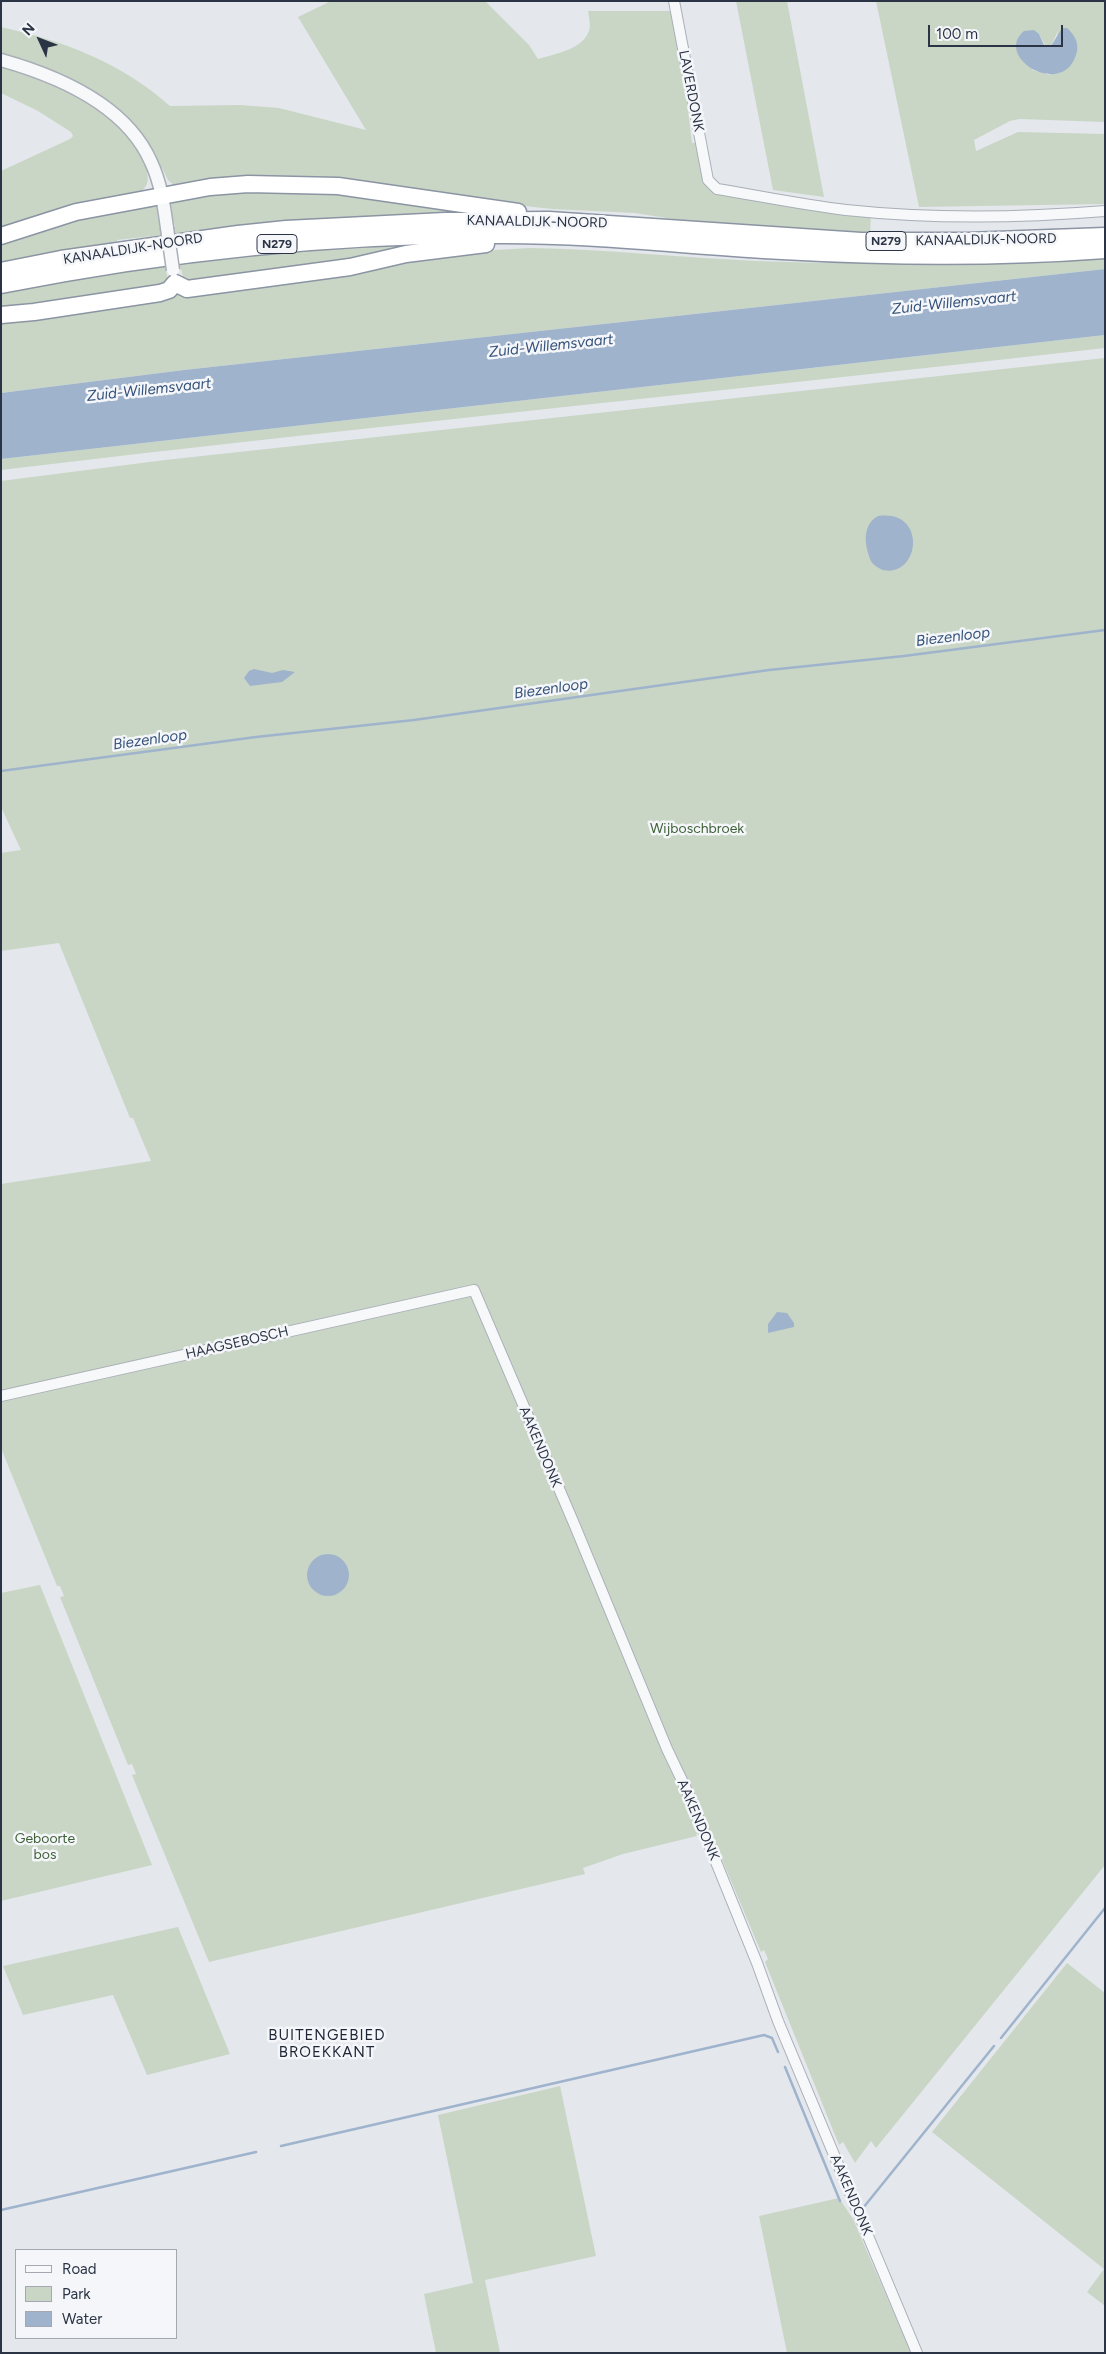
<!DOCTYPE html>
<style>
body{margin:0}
#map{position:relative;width:1106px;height:2354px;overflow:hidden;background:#e4e7ec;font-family:Figtree,sans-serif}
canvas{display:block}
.frame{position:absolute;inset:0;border:2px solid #2b3445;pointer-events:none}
.legend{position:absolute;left:15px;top:2249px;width:162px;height:90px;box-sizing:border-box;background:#f4f6f9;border:1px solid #a4a8b1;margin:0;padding:6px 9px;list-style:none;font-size:15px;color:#2b3445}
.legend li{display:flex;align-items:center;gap:10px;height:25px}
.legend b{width:25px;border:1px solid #a4a8b1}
.north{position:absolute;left:15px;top:15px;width:50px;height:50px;-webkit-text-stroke:4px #f4f6f9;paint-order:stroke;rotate:313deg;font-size:14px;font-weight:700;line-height:20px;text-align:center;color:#2b3445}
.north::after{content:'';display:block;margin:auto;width:18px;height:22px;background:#2b3445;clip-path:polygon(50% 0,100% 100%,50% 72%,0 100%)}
.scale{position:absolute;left:928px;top:25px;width:135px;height:22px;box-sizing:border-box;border:2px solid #2b3445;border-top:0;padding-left:6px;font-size:15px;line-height:18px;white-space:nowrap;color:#2b3445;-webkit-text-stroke:4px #f4f6f9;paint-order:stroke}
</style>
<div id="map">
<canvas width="1106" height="2354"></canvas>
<div class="frame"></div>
<ul class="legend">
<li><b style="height:6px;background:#f7f8fa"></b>Road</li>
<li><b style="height:14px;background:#c9d6c5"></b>Park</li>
<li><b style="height:14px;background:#9fb4cc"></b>Water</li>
</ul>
<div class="north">N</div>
<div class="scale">100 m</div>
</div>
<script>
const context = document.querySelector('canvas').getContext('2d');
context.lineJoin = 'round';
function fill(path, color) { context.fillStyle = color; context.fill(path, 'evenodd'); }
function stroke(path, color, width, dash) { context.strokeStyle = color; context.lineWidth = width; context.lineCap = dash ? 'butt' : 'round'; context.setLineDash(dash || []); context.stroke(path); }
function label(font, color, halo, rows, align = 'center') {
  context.font = font + ' Figtree,sans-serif'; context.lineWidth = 5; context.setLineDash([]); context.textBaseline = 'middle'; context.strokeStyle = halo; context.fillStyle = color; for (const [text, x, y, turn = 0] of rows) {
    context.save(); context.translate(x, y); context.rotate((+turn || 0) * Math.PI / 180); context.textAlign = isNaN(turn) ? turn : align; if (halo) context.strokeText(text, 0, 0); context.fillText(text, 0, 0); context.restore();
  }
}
fill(new Path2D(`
 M331,1H485L529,45L538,59C554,54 582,50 589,31C591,26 589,17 588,11H672L682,62L692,143L700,142L707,184L871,215L870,234L691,222L635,213L552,209L452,198L175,186L168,180L162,168H160L137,129L1,54V27C64,41 122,63 170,106L241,105L279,108L366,130L298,17Z
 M736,1H787L824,197L773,190Z
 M876,1H1105V122L1019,119L1010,121L974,140L976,151L1018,132L1105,134V204L919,207ZM1058,31L1050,75L1032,70L1039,34L1045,45L1051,46Z
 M1,65C44,79 107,103 133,141C139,151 144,162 149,172L147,173C149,181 147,186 141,192L1,231V171L70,139L73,136L71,132L38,111L1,93Z
 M280,187L509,213L357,217L251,225L117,240V243L62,250L1,264V239L53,222L155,205L158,208L160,229L175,227L170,207L175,198Z
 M457,242L197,284L181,278L183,277L181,269L166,271L168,280L164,286L1,312V294L127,270L257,254L342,247Z
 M530,248C606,249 681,258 757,261C873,266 989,260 1105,255V269L184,370L1,393V320L177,293L182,295L459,252Z
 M1105,335V348C737,390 369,426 1,470V459Z
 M1105,358V1865L876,2148L871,2141L855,2163L843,2142L839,2145L765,1962L768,1959L764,1950L761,1952L710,1831L696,1834L697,1836L623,1854L583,1868L585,1874L209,1962L132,1775L136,1774L132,1764L128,1765L60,1597L64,1596L60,1586H57L1,1448V1184L151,1161L133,1118H130L59,943L1,951V853L21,850L1,807V481L165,460Z
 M40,1585L152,1865L1,1901V1593Z
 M178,1927L230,2054L147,2075L113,1995L23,2015L3,1966Z
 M1067,1963L1105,1993V2306L1087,2292L1104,2269L932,2132Z
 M560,2086L596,2256L485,2280L500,2353H436L424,2294L473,2283L438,2115Z
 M839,2198L853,2219L911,2353H787L759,2216Z`), '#c9d6c5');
fill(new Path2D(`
 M1062,28H1067C1075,35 1080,44 1076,55C1062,99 993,57 1024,31L1034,30L1039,34L1044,45L1051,46Z
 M1105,269V335L1,459V393L184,370Z
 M878,516C928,509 920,578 883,570C878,568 873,565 871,561C864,545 862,525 878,516Z
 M254,669L272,673L283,670L295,672L282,682L250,686L244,678L249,671Z
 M777,1312L787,1313L794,1323V1327L768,1333V1324Z
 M307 1575a21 21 0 1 1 42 0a21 21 0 1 1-42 0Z`), '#9fb4cc');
stroke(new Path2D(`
 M1,771L256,737L414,720L769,670L904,656L1105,630
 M1001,2038L1105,1908
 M785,2067L840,2201
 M281,2146L764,2035L772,2038L778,2052
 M863,2208L994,2046
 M1,2210L256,2152`), '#9fb4cc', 2.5);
const minor = new Path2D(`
 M674,1L708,180L717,189C760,196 803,205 846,210C931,219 1019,218 1105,211
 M1,1396L474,1290L575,1526L667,1749L688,1793L757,1963L778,2021L917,2353`);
const tertiary = new Path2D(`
 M1,60C58,76 126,105 151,162C161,183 164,206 167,228`);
const trunk = new Path2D(`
 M1,236L76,212L210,187L248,184L338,186L518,212
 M1,271L61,259L238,234L286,229L445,221L549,220L861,241H968L1105,236
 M1,285C167,252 335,234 504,235C597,235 689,246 782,251C889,257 998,258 1105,250
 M1,315L34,312L160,293L169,290L175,283L187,289L350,267L406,254L486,244`);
stroke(minor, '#a9aeb7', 12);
stroke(tertiary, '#a9aeb7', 15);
stroke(trunk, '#8b94a3', 19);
stroke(minor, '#f7f8fa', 10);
stroke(tertiary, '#f7f8fa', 12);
stroke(trunk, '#fff', 16);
const tertiaryBridge = new Path2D(`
 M167,228L173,270`);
stroke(tertiaryBridge, '#a9aeb7', 15, []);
stroke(tertiaryBridge, '#f7f8fa', 12);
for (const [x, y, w] of [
 [886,241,40],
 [277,244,40]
]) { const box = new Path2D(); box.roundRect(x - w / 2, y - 9.5, w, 19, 4); context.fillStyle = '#f4f6f9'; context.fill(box); stroke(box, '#2b3445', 1); }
label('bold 12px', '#2b3445', null, [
 ["N279",886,241],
 ["N279",277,244]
]);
label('14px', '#2b3445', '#f4f6f9', [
 ["LAVERDONK",691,91,79],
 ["KANAALDIJK-NOORD",537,222,1],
 ["KANAALDIJK-NOORD",986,240,-1],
 ["KANAALDIJK-NOORD",133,249,-9],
 ["HAAGSEBOSCH",237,1343,-13],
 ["AAKENDONK",540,1447,67],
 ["AAKENDONK",698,1820,67],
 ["AAKENDONK",851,2195,67]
]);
label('14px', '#3f6138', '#f4f6f9', [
 ["Wijboschbroek",697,829],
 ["Geboorte",45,1839],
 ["bos",45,1855]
]);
label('italic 15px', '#34527a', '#f4f6f9', [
 ["Zuid-Willemsvaart",954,303,-6],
 ["Zuid-Willemsvaart",551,346,-6],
 ["Zuid-Willemsvaart",149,390,-6],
 ["Biezenloop",953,637,-7],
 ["Biezenloop",551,689,-8],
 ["Biezenloop",150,740,-8]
]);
context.letterSpacing = '1px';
label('15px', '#1d2536', '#f4f6f9', [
 ["BUITENGEBIED",327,2036],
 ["BROEKKANT",327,2053]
]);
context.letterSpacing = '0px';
</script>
